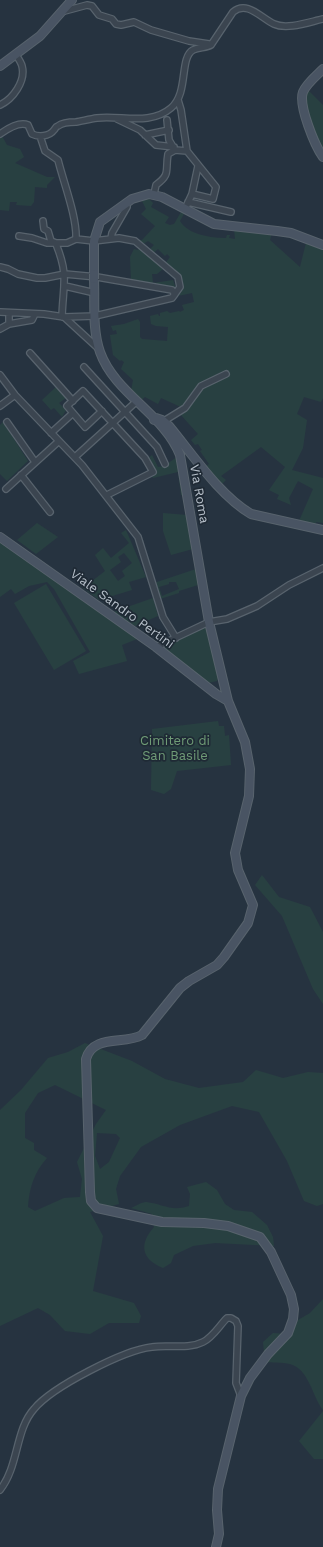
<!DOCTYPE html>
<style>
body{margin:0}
canvas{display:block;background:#263340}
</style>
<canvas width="323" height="1547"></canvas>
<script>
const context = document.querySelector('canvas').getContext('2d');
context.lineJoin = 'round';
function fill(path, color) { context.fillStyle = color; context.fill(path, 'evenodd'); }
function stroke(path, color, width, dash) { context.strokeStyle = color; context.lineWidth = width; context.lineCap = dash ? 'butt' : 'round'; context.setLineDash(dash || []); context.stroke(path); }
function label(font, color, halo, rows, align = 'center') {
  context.font = font + ' "Work Sans",sans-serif'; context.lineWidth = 3.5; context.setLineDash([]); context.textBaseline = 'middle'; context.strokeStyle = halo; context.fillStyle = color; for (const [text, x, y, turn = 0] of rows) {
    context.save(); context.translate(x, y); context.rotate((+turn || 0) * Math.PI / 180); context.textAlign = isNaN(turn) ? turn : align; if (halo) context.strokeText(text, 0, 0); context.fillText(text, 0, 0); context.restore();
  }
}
fill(new Path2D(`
 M308,90L323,105V153L304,104Z
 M0,136H2L7,145L20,149L24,157L15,163L47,177H55L47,185V188L35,187L34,202L31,206L16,205L17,202H10L9,211L0,210Z
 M147,197L153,203L151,207L169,217L165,223L170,225L174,224L181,212L184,214L180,221C188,235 212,238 226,238L227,235H230L229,238L235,239L234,229L272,232L270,240L300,267L306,243L323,250V398L321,402L304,397L297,414L307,420L303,448L292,470L323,478V523L316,522L315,525L299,521L313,489L298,481L289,498L291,505L277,499L279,495L269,490L285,467L261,447L221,476L226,480L221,485L202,464L203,463L206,466L209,464L200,451L202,450L198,444L195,445L191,440L198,434L180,414L183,408L161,398L158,404L145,397L140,401L131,391L133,380L121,369L124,362L121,360L120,361L113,355L110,335L117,334L116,330L113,331L111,326L124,324L138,319L140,322V337L142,339L167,341L168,327L156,326L151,324L150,316L158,314L159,316H160V313L167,311L170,313L179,311L180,312L184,310L182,305L194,302L192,293L178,296L179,281L164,265L170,257L167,254L165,256L158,249L152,254L149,250L154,245L148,241L143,244L137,240H142L155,226L141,214L146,209L141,199Z
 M139,246L163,269L157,274H152L153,283L173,280L176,289L131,280L130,257L134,249L138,250Z
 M56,387L66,398L59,403L66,410L62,417L54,408L51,410L42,400Z
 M3,422L28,461L7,481L0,474V425Z
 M152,455L158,467L164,466L177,457L183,496L181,495L178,472L153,478L151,475L156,473L148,458Z
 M163,513L187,515L193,549L171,555L163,531Z
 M37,523L58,537L36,554L17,540Z
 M126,530L146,577L129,582L132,590L99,600L83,588L105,571L95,555L103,548L111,558L129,543L121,533ZM124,553L132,563L122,571L125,576L118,581L110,570L121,562L118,557Z
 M0,542L137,639L122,645L127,661L79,674L73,661L90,652L54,589L47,582L29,586L15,594L11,589L0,597Z
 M196,569L198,585L179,591V593L160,599L154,583ZM169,582H176L179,589L162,596L159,587L169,584Z
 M46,584L86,651L54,670L14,603Z
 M153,598L158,616L135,626L113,612Z
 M207,626L218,678L217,681L208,683L161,649Z
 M218,721L219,726H224L225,736L229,735L231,765L177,771L171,789L164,794L151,790L152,729Z
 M262,875L279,897L310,907L323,932V1004L313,989L282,916L255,885Z
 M85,1043L132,1061L165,1079L199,1088L243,1082L256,1070L283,1078L308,1072L323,1073V1204L317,1206L304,1201L287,1161L259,1112L232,1106L180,1125L141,1147L120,1176L116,1189L119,1204L90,1212L103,1236L93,1291L134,1303L141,1316L139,1323H109L90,1334L65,1331L50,1315L38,1308L0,1326V1110L21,1090L48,1058L68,1052ZM55,1085L106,1110L96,1124L77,1162L82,1179L80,1197L64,1198L35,1211L28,1207C29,1189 34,1172 47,1158L34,1150V1143L25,1138V1113L38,1093ZM97,1133L116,1134L120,1138L109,1162L100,1169L95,1156Z
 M206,1182L217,1190L225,1204L234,1210L252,1212L267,1225L273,1237L274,1246L215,1243L193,1246L174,1255L171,1263L163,1268C141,1259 139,1244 154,1227L152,1214L131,1208C136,1206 142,1202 146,1202C163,1204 171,1212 189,1206L190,1194L187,1187Z
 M323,1299V1410C312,1396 309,1369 290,1364C282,1362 272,1363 265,1362L263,1342L273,1333L290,1334L298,1320L310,1313Z
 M323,1411V1459H314L299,1441Z`), '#284041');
const street = new Path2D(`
 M61,12L87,5L92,6L99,15L112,19L116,24L121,25L134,22L151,30L189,41L209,44
 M178,100L181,110L187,151L216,187L213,199L192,194
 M0,105C13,99 26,81 22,66C21,62 18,58 16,55
 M117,119L140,130L156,145L174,147
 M0,134C7,129 19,121 28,125L32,134C38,137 49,137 54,130C56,128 55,127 58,126C63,122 70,122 76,122C82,121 90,119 97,118C121,115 150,126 171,108C189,93 179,58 193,50C199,47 206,48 211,45L233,12C247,0 261,18 274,24C287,30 309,22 323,19
 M145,135L169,130
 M40,136L45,151L58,160C64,184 77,217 76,239
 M175,150L187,151
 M154,194L156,185C171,174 165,171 168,154L175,150L169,140L167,120
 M188,202L231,212
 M185,209L192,194L198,166
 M43,221L44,229L48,231L51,241L56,243
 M19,236L32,238L47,243H67L76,239L94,241L119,238L135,241L178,277L180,287L175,294
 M111,238L112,233L127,207L126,203
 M56,244C69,276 63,284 62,317
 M0,267L8,269L18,274L37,278H45L65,274L97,277L172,290L175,294L172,298L95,316L64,317L44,314L0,312
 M65,286L95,293
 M64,317L99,349
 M9,324L32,320L35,314
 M0,329L9,324V313
 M30,353L73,401
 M84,367L157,447L165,464
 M0,375L15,395L82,465L138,537L163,617L176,638
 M0,406L15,395
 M102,411L85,427L67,406L83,391L145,458L153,472L107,495
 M164,421L185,408L201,386L226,374
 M7,422L35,462
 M51,433L73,413
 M75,457L137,401
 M21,475L50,512
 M6,489L59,441
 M156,647L209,622L227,619L257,606L289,585L323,568
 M0,1490C19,1466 15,1430 34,1409C52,1387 124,1350 152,1347C169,1344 187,1350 203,1342C213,1337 219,1326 227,1318H231L236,1321L238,1326L236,1383L241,1396`);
const secondary = new Path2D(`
 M0,66L40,36L72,0
 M323,69C317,75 306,84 303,92C298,105 315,146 323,157
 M94,274V241L100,222L132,199L149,194L162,197L214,224L277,231L291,233L323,245
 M94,279C95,302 92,329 100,352C115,394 164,414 180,455L209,622L228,701L245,742L250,769L249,796L235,853L238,870L253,905L248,923L224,957L217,965L189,981L180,988L142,1035C124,1045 93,1034 86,1059L90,1192L91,1201L97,1208L162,1222L204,1223L228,1226L260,1237L271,1252L291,1295L294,1309L293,1319L288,1333L268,1354L250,1378L241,1396L218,1489L217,1510L219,1534L216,1547
 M154,420L156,418L162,420L169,426C193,455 219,495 251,514L323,530
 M0,537L156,647L216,694L228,701`);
stroke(street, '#58636d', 8);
stroke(secondary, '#58636d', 10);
stroke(street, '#3b4550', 5.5);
stroke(secondary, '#495463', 8);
const secondaryBridge = new Path2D(`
 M94,274V279`);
stroke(secondaryBridge, '#58636d', 10, []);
stroke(secondaryBridge, '#495463', 8);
label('13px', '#b7c0ca', '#1f2a35', [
 ["Via Roma",199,494,80],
 ["Viale Sandro Pertini",122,609,36]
]);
label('13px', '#6f9b76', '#1f2a35', [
 ["Cimitero di",175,741],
 ["San Basile",175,756]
]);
</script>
